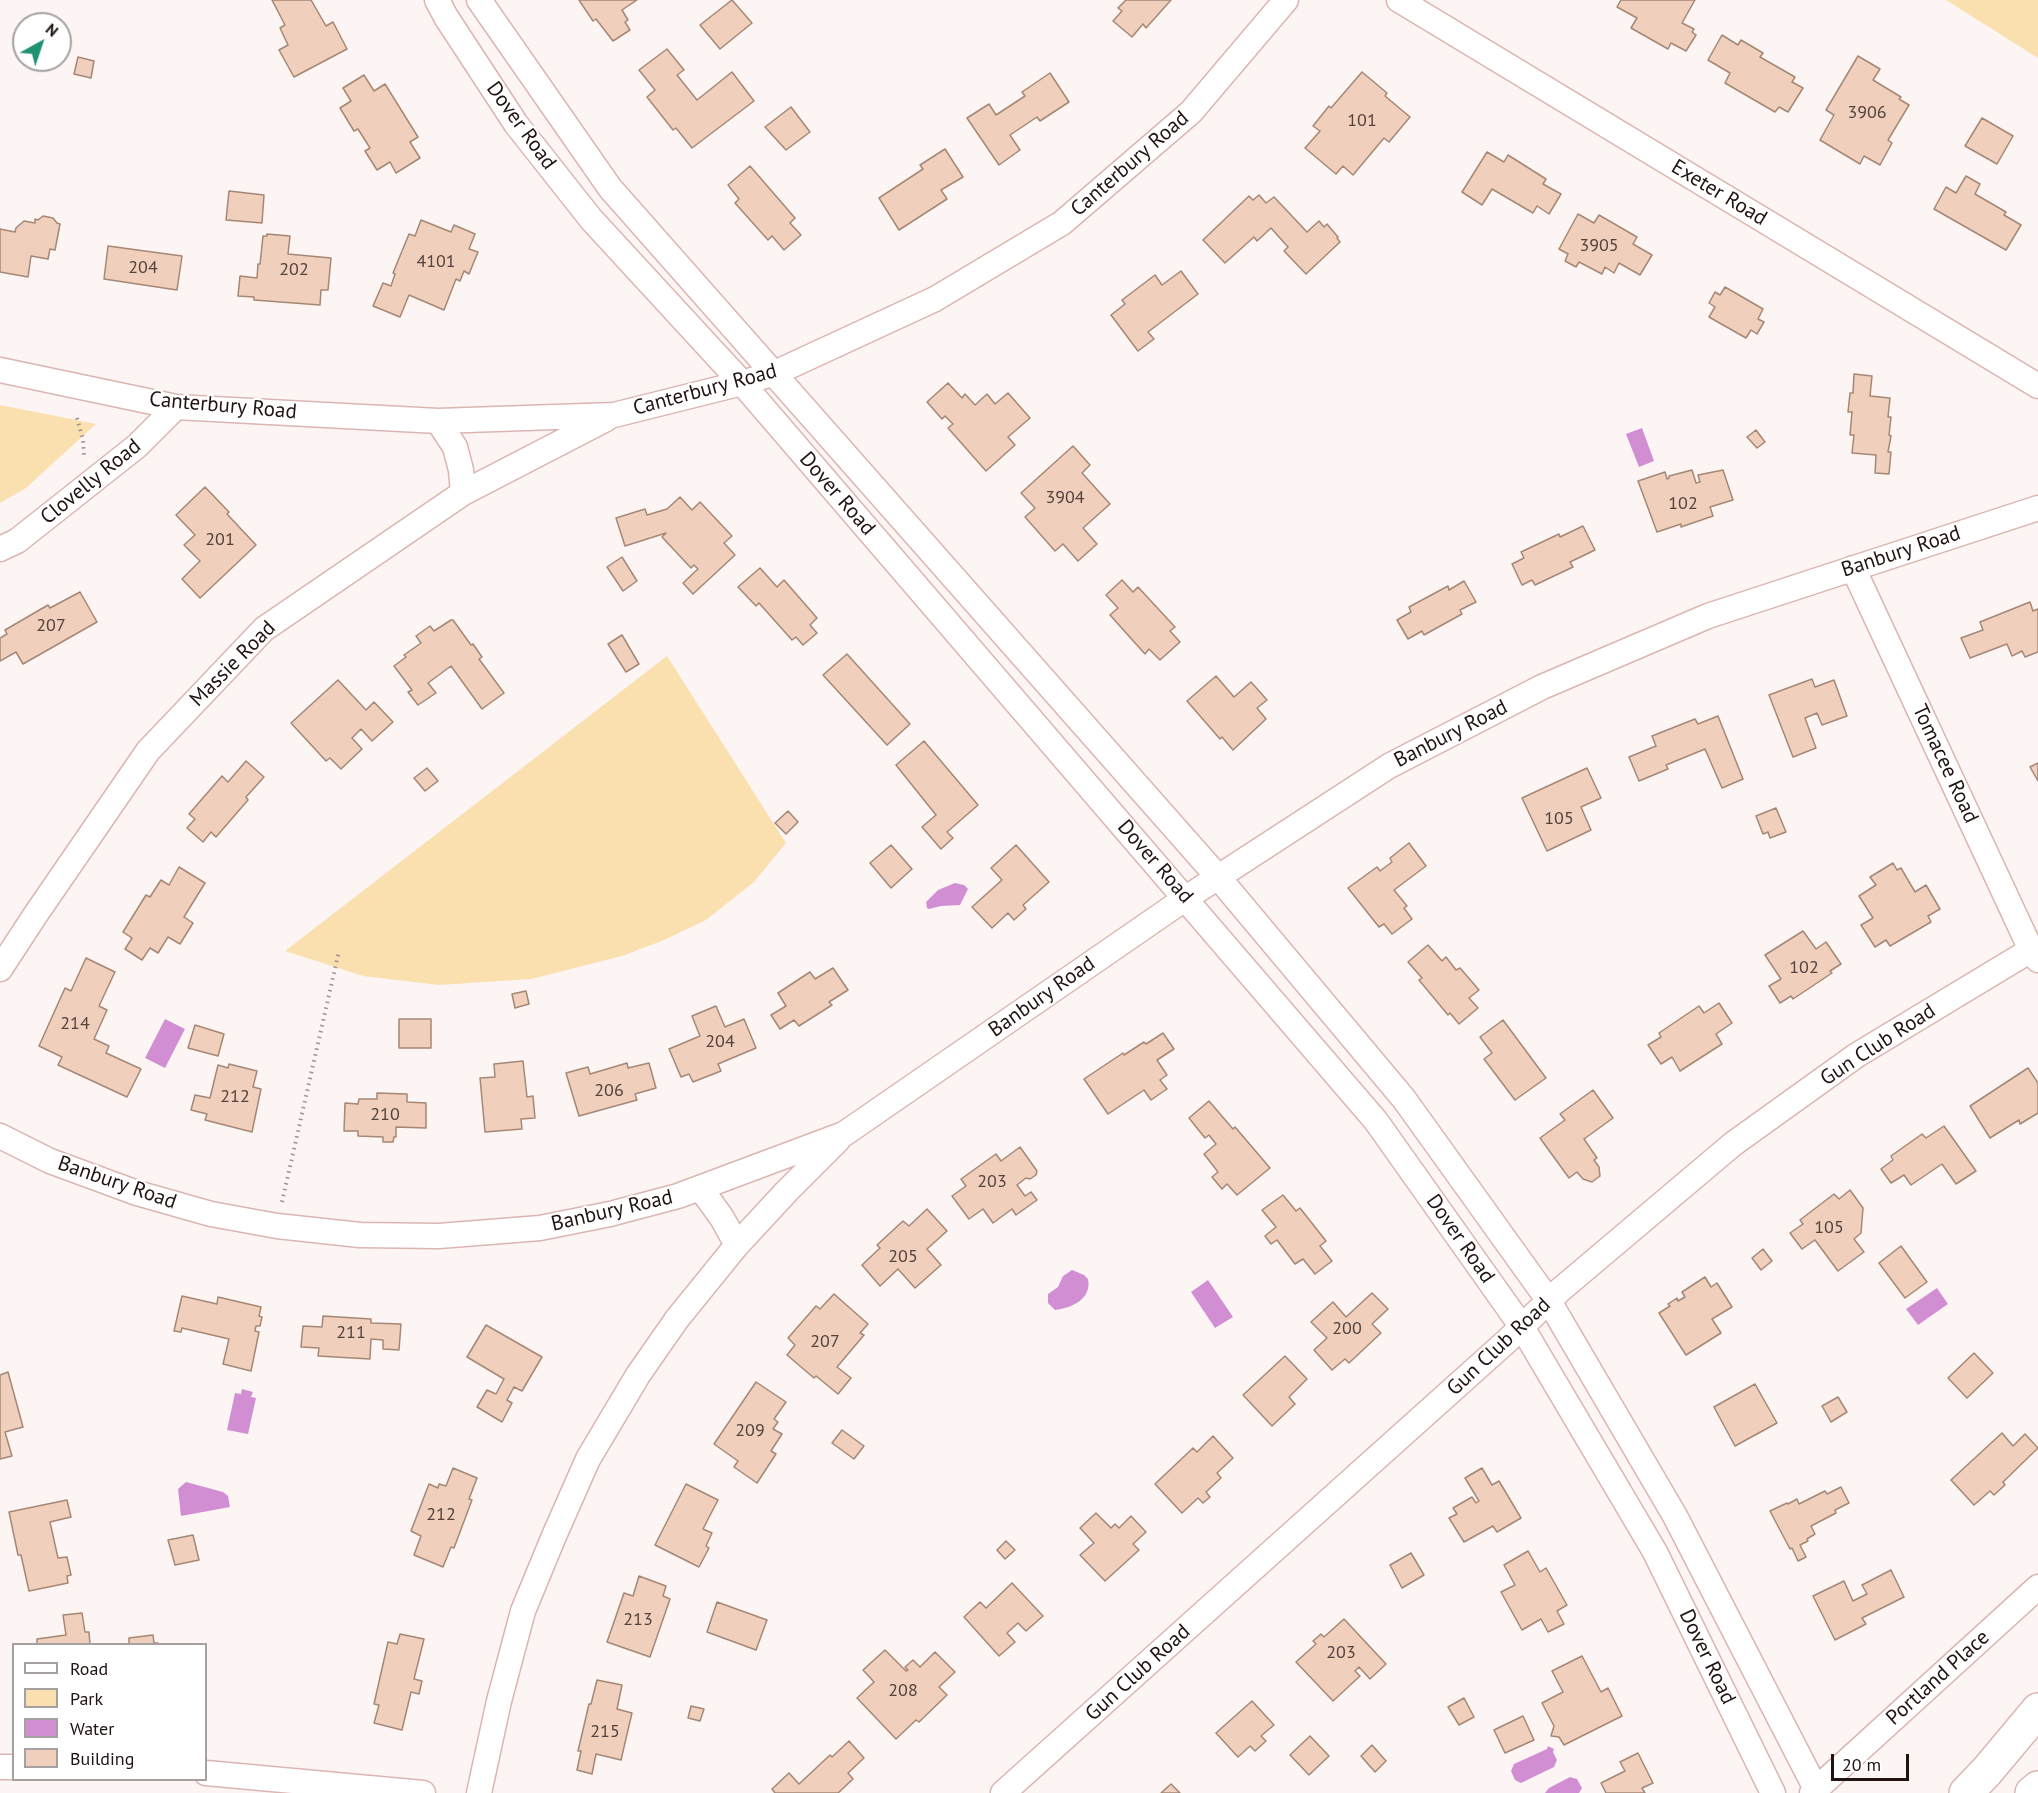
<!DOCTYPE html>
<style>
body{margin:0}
#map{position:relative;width:2038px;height:1793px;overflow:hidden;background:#fdf5f4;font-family:"PT Sans",sans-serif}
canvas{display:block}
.legend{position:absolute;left:12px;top:1643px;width:195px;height:138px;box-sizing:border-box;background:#fff;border:2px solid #a6a1a0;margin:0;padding:8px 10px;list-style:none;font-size:18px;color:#201312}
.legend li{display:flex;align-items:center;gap:12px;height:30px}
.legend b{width:30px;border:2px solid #a6a1a0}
.north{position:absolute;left:12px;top:12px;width:60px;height:60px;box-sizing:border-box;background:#fff;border:2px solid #a6a1a0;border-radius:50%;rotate:40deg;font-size:16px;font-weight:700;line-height:24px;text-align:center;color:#201312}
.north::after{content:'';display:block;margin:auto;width:21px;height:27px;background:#209173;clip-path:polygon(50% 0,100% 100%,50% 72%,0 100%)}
.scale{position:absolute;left:1831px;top:1754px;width:78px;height:27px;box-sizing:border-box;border:3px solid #201312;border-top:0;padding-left:8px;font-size:18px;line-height:21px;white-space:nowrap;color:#201312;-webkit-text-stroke:4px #fff;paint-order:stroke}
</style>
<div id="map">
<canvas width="2038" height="1793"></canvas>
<ul class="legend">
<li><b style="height:8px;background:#fff"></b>Road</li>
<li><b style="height:16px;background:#fae0af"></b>Park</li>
<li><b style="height:16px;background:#d28ed3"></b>Water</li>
<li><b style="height:16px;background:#f0d0bd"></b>Building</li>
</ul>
<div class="north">N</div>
<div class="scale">20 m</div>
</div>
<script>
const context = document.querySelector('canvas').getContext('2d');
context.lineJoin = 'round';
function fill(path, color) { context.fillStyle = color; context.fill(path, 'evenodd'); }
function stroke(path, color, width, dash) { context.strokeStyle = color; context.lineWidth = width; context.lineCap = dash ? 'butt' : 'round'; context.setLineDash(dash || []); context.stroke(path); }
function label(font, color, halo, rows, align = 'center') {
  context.font = font + ' "PT Sans",sans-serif'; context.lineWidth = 4.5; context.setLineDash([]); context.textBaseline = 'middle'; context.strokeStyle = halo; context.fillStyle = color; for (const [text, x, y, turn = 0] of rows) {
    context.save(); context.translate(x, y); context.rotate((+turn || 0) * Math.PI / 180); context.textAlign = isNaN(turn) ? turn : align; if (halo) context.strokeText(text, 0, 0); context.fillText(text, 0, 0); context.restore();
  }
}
fill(new Path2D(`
 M1946,0H2038V58Z
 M0,405L96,424L26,488L0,503Z
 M667,656L786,843L754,882L706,920L664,940L622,956L531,979L439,985L363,976L285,951Z`), '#fae0af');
fill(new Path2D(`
 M1642,428L1654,461L1639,467L1626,434Z
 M955,883L964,885L968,889L960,905L941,906L929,909L927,908L926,902L938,890Z
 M165,1019L185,1029L165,1068L145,1058Z
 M1072,1270L1084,1275L1088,1279C1092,1299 1072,1308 1055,1310L1048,1303V1294L1058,1287L1063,1276Z
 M1208,1280L1233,1317L1215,1328L1191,1292Z
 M1937,1288L1948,1304L1918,1325L1906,1309Z
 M242,1389L253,1392L251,1397L256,1398L248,1434L227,1430L235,1393L241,1394Z
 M186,1482L223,1492L228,1496L230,1507L181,1516L178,1489Z
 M1548,1746L1554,1749L1553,1752L1557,1760L1554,1767L1521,1783L1515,1780L1511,1771L1514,1764L1547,1749Z
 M1570,1777L1577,1779L1582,1788L1579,1793H1545L1549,1788Z`), '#d28ed3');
const building = new Path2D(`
 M272,0H311L326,26L333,22L347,49L294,77L279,50L288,45L280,28L285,25Z
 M579,0H637L622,10L628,20L625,22L630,30L613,41L596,19L593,21Z
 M732,0L752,23L720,49L700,25Z
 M1126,0H1171L1146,28L1143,24L1132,37L1113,21L1122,11L1118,8Z
 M1621,0H1695L1682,23L1694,29L1692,32L1696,35L1686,51L1671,43L1668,49L1631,28L1637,18L1617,7Z
 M1722,35L1738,45L1741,40L1763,53L1760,57L1795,77L1792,82L1803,88L1788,112L1779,107L1775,112L1725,83L1730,73L1708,60Z
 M667,49L684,70L677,75L697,100L732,72L754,101L692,148L676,128L673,130L647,97L655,90L639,70Z
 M1858,56L1880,69L1873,80L1901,97L1899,99L1909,105L1888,140L1892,143L1880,165L1864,156L1860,164L1820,140L1834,115L1826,110Z
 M78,57L94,61L91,78L74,74Z
 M1362,72L1387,93L1385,96L1410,117L1389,142L1384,138L1353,175L1343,166L1336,174L1305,148L1320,131L1313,126L1329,106L1331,108Z
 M1050,73L1069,102L1040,121L1037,117L1010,135L1020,150L999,165L967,118L989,104L996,115L1025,96L1022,92Z
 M364,75L374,91L385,84L418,137L410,142L420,158L396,173L390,162L377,170L365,151L370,148L358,129L354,131L340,108L351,101L343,88Z
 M791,107L810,132L786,150L765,127Z
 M1982,118L2013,136L1997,164L1965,146Z
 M945,149L963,177L941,190L947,199L899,230L879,198L923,169L920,165Z
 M1487,152L1504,162L1508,155L1546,179L1543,184L1561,194L1549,214L1537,206L1533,213L1492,189L1482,205L1462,192Z
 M750,166L795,218L790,223L801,235L784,250L772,236L768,240L735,203L739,199L728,185Z
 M1966,176L1980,184L1975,194L2006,212L2004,215L2021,225L2006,250L1934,209L1946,187L1956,193Z
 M229,191L264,195L262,223L226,220Z
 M1259,195L1266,203L1274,197L1307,232L1319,221L1324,227L1327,224L1338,237L1337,238L1340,242L1306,274L1284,251L1288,247L1271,228L1257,241L1254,237L1225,263L1203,240L1249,196L1253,200Z
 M1578,214L1594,223L1599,215L1637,237L1633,244L1652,255L1640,275L1619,263L1614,273L1605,267L1602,274L1579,262L1576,267L1565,261L1568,254L1559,249Z
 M43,216L53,218L57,223L60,224L55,250L50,249L48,259L31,256L28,277L0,272V229L15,232L16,228L24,221L35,223V219L38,220Z
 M421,220L451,232L454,225L475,234L469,249L478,252L469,274L464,271L460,281L456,279L444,310L409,295L400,317L373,306L383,283L391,286L395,274L393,273L409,234L415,236Z
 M267,234L290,236L288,254L331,258L328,290H321L320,305L254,300V297L238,296L240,276L257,278L258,264H260L263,236H267Z
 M108,246L182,256L177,290L104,279Z
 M1181,271L1198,294L1148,332L1154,339L1138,351L1111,315L1125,304L1122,300L1155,275L1162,285Z
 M1725,287L1763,309L1758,319L1764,322L1757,334L1751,330L1746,338L1709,317L1715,307L1709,303L1715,292L1720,295Z
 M1854,374L1872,376L1870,396L1890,398L1888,417H1891L1889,435L1891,436L1888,452H1891L1889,474L1875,473L1876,455L1852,453L1854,435H1850L1852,412H1848L1850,393H1853Z
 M948,383L962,398L965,394L975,405L987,394L995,404L1008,393L1030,418L1008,437L1015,445L986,471L948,428L953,424L945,416L942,419L927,402Z
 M1756,430L1765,442L1757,448L1747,437Z
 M1073,446L1090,465L1082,473L1110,504L1083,528L1097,544L1078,561L1063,544L1055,551L1025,517L1035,508L1021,493Z
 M1692,470L1696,483L1700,482L1698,475L1723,470L1733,500L1710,507L1713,516L1681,527V524L1657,532L1638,481L1665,472L1667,479L1669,478V476Z
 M205,487L229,512L227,514L256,545L200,598L182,579L200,561L184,545L195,535L176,515Z
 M680,497L692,510L700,502L732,536L724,543L735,555L693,594L683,583L698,569L694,565L691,568L662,537L666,533L625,546L616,518L645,509L647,515L667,509Z
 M1583,526L1595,550L1570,562L1573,567L1535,585L1532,580L1522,585L1512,564L1524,558L1521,552L1559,534L1560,537Z
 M622,557L637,581L623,591L607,567Z
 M760,568L777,587L784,580L817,618L810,625L817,633L803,645L796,637L792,640L759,603L756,606L738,587Z
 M1122,580L1133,592L1138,587L1175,627L1170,631L1180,642L1160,660L1149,649L1145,654L1110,615L1118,608L1106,595Z
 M1464,581L1476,602L1460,610L1462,614L1424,635L1422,631L1408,639L1397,620L1411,612L1409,607L1448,586L1449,590Z
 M80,592L97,622L23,664L16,652L0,661V638L7,634L5,630L48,605L50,608Z
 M2030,602L2033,611L2038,609V652L2025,657L2022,651L2012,656L2007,644L1970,658L1961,638L1983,630L1980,622Z
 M451,620H453L471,645L473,644L482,657L479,659L504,693L482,709L451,666L428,683L436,693L418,705L408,692L412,690L394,666L406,657L404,655L421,643L416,636L430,626L434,631Z
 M622,635L639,664L626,672L608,644Z
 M847,654L910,724L887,745L823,675Z
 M1216,676L1234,697L1251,682L1267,700L1257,708L1266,719L1233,750L1222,737L1220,739L1187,701Z
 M1812,679L1815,687L1834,680L1847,716L1822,725L1817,713L1805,718L1816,748L1793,757L1769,695Z
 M338,680L366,710L374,702L393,722L372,741L361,729L352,738L362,749L341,769L330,758L326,761L291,723Z
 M1718,716L1743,779L1722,788L1705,749L1666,765L1668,769L1639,781L1629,757L1656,746L1652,736L1695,719L1698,724Z
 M924,741L978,805L947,832L953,838L941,849L922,827L936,815L896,765Z
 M246,761L264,777L246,797L248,800L216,837L211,832L203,842L187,828L195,819L189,814L222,776L228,782Z
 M2038,763V781L2030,767Z
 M427,768L438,781L425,791L414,778Z
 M1587,768L1601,798L1581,807L1591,830L1547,851L1522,798Z
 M1776,808L1786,832L1770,838L1768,832L1763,834L1756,816Z
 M788,811L798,822L786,834L775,823Z
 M1409,843L1426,866L1394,890L1407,906L1404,908L1412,919L1392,934L1384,924L1379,927L1348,888L1377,867L1380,871L1392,862L1390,858Z
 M891,845L912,869L891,888L870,863Z
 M1016,845L1049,882L1023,905L1026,909L1014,920L1008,913L992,928L972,907L1002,880L991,868Z
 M1893,863L1897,870L1901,868L1915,892L1926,885L1940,909L1928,916L1931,922L1890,946L1886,940L1875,947L1861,925L1873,918L1859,896L1876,885L1870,877Z
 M179,867L205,883L184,917L193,923L180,944L168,937L158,953L150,948L142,960L125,949L132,938L123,932L146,895L150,897L161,880L169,885Z
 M1803,931L1816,949L1826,942L1841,964L1830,971L1832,973L1793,999L1791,996L1780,1003L1769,986L1781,979L1765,955Z
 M1428,945L1442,961L1446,957L1456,970L1460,968L1479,990L1469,998L1478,1008L1459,1024L1450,1013L1448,1015L1419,980L1422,978L1408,962Z
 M86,958L115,972L99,1006L107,1010L94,1039L109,1046L106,1053L141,1069L127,1097L58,1065L62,1057L39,1046L65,988L71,991Z
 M833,968L848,990L829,1002L832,1005L799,1026L794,1020L780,1029L771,1015L786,1006L778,993L810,972L815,979Z
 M526,991L529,1004L515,1008L512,994Z
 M1719,1003L1732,1023L1716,1034L1722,1044L1680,1071L1672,1057L1661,1064L1648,1045L1661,1037L1659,1033L1699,1006L1704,1013Z
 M716,1006L725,1027L744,1019L756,1048L718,1064L721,1071L693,1082L689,1074L681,1077L669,1049L700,1036L692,1016Z
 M399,1019H431V1048H399Z
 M1503,1020L1546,1078L1515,1100L1484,1059L1492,1053L1480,1037Z
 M195,1025L224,1034L218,1056L188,1048Z
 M1163,1033L1174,1049L1157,1060L1167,1075L1160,1080L1167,1089L1151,1100L1144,1090L1108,1114L1084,1079L1123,1053L1124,1055L1144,1042L1146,1044Z
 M523,1061L527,1097L533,1096L535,1118L521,1119L522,1129L485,1132L480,1078L495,1077L494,1064Z
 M627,1063L628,1068L649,1063L656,1088L635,1094L637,1100L579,1116L566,1073L588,1067L590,1074Z
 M229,1064L257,1071L253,1087L261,1089L252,1132L205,1120L207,1114L191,1110L195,1095L210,1098L218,1065L228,1068Z
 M2028,1068L2038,1083V1113L2020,1124L2019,1120L1990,1138L1970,1106Z
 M1593,1090L1613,1118L1584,1139L1597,1158L1594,1160L1599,1167L1600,1176L1592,1182L1583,1179L1577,1172L1569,1178L1540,1138L1565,1120L1560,1114Z
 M377,1093L407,1094V1102L426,1103V1128L396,1127V1137H394L393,1142H383V1137L358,1136V1131H344L345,1103L358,1104L359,1099H377Z
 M1209,1101L1233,1129L1235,1127L1270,1168L1237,1195L1227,1184L1222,1189L1212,1177L1218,1172L1204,1154L1216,1144L1209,1135L1205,1138L1189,1118Z
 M1944,1126L1976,1171L1956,1184L1942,1164L1911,1185L1904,1175L1891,1183L1881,1169L1893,1160L1891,1156L1922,1134L1926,1138Z
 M1020,1147L1037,1171L1036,1175L1030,1179L1026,1178L1017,1185L1025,1196L1031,1192L1037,1200L1016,1215L1012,1209L993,1223L983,1209L969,1219L952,1196L966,1186L961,1179L996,1154L1001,1161Z
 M1850,1190L1863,1208L1861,1233L1854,1239L1864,1252L1838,1271L1815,1240L1802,1249L1790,1233L1803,1224L1800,1220L1834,1194L1839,1199Z
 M1283,1195L1296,1211L1300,1208L1326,1241L1320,1246L1332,1261L1315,1274L1303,1259L1295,1264L1277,1240L1271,1244L1265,1236L1276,1227L1262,1210Z
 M927,1209L947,1231L927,1249L941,1265L915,1288L898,1269L880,1286L862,1265L880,1248L877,1245L903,1221L909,1226Z
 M1901,1246L1927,1282L1905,1298L1879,1263Z
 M1763,1249L1772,1261L1761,1270L1752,1258Z
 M1705,1277L1711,1287L1717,1283L1732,1307L1712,1319L1721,1333L1686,1355L1659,1313L1670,1306L1668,1304L1677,1298L1678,1301L1685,1297L1682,1292Z
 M1372,1293L1388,1309L1372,1324L1381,1333L1349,1363L1345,1359L1332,1370L1314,1350L1327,1338L1311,1322L1333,1302L1346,1317Z
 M834,1294L868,1324L860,1333L864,1335L837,1367L851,1378L838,1394L816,1376L814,1378L787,1355L795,1345L788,1338L816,1306L820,1309Z
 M182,1296L217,1304L218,1297L261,1307L259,1316L262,1317L260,1326H256L255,1331L259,1332L251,1371L223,1364L229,1339L182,1328L181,1332L174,1331Z
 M323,1316L371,1319V1323L401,1324L399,1350L383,1349V1340L371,1339L370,1359L318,1356L319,1348L301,1347L303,1326L322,1327Z
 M486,1325L542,1357L522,1391L514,1387L507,1400L512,1403L502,1422L477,1407L487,1390L496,1394L504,1379L467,1357Z
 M1974,1353L1993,1373L1967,1398L1948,1378Z
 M1285,1356L1307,1379L1289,1397L1295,1404L1272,1426L1243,1395Z
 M8,1372L23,1427L5,1432L12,1456L0,1459V1375Z
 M756,1382L786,1402L774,1419L778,1422L773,1429L782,1434L771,1451L776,1454L757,1483L734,1467L738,1461L714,1444Z
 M1755,1384L1777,1423L1735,1446L1714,1407Z
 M1838,1397L1847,1412L1831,1422L1822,1406Z
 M842,1430L864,1446L854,1459L832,1443Z
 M2002,1433L2013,1446L2025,1434L2038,1448L2003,1482L2005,1485L1994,1495L1990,1491L1974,1505L1951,1480Z
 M1213,1436L1233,1458L1217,1473L1221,1478L1206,1492L1210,1497L1203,1503L1198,1498L1182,1513L1155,1484L1193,1448L1197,1452Z
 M453,1468L477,1478L469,1499L472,1500L454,1548L451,1547L443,1567L414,1555L421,1536L411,1531L429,1484L438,1488L439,1484L446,1486Z
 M1482,1468L1492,1485L1499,1481L1521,1518L1497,1532L1493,1526L1464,1542L1449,1518L1457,1514L1453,1508L1472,1497L1476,1503L1479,1501L1465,1478Z
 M686,1484L718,1500L703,1529L712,1533L706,1546L709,1548L699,1567L655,1545Z
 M1841,1487L1849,1503L1835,1510L1836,1513L1811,1526L1815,1534L1807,1539L1808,1541L1800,1545L1806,1557L1798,1561L1792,1548L1790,1549L1770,1511L1787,1503L1788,1504L1797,1499L1799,1504L1825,1491L1827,1494Z
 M67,1500L71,1517L50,1522L58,1558L67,1557L71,1575L67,1576L68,1583L29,1591L21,1555H18L9,1512Z
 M1096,1513L1111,1528L1115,1524L1119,1528L1131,1516L1146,1532L1133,1544L1139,1550L1105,1581L1080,1555L1094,1543L1080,1528Z
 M193,1535L199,1560L175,1565L168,1540Z
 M1006,1541L1015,1550L1005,1559L997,1550Z
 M1528,1551L1540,1572L1546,1568L1567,1605L1557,1611L1564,1624L1548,1632L1541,1619L1522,1630L1501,1592L1515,1585L1504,1565Z
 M1411,1553L1424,1575L1402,1588L1390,1565Z
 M1891,1570L1904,1597L1862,1618L1866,1624L1835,1640L1813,1596L1844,1581L1853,1601L1867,1594L1862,1585Z
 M639,1576L666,1586L663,1596L670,1599L650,1657L607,1642L624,1593L633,1596Z
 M1012,1583L1043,1616L1026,1631L1018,1623L1007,1633L1015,1642L999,1656L964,1617L980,1602L986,1608Z
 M717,1602L767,1620L756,1650L707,1632Z
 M82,1613L85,1632H89L90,1644H37V1639L66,1635L63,1615Z
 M1344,1619L1386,1664L1370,1679L1359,1667L1355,1671L1360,1676L1333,1701L1296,1662L1316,1644L1313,1641L1321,1634L1324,1637Z
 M400,1634L424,1639L414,1679L422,1681L419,1694L411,1692L402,1730L374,1723L379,1705L374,1704L388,1642L397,1644Z
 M153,1635L154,1643H158V1644H129V1638Z
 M885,1650L906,1671L908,1670L905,1667L913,1660L920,1667L935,1652L955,1672L939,1687L947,1695L919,1722L916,1720L896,1739L857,1698L874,1682L863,1670Z
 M1582,1656L1601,1692L1608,1688L1622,1716L1564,1745L1559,1737L1551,1736L1554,1726L1542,1703L1563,1692L1552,1671Z
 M597,1680L622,1685L617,1709L632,1713L621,1760L596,1754L592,1774L577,1770L581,1751H578L589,1704H591Z
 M1464,1698L1474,1717L1459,1725L1448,1707Z
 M1252,1701L1274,1725L1261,1736L1266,1741L1255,1751L1250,1746L1238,1757L1216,1733Z
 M691,1706L704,1709L700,1721L688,1718Z
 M1523,1716L1534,1740L1505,1753L1494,1730Z
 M1310,1736L1329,1756L1309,1775L1290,1755Z
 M849,1741L864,1758L848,1773L853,1779L838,1793H775L772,1789L789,1773L799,1784L830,1755L832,1757Z
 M1372,1745L1386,1761L1375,1772L1361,1756Z
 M1638,1753L1653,1783L1642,1788L1645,1793H1606L1601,1783L1625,1771L1620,1762Z
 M1171,1784L1180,1793H1161Z`);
fill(building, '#f0d0bd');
stroke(building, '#a58775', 1.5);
const minor = new Path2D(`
 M437,0L446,17L516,124L591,219L742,383L1376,1121L1522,1327L1655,1552L1773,1793
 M479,0L610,188L1218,877L1404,1099L1549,1301L1675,1516L1816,1789
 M1399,0L2038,386
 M0,370L176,407L438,421L614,415L742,383L775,373L935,299L1062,223L1191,112L1286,0
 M438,421L455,447L461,470L463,493
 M0,549L17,541L137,446L176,407
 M1853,568L2031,950L2038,960
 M0,969L36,914L148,751L264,629L463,493L606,419
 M0,1136L50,1161L137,1193L211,1214L277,1226L360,1235L439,1236L540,1228L610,1214L678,1196L844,1134L1186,898L1389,766L1542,687L1708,616L2038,508
 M701,1189L722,1218L737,1245
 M0,1767H14
 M206,1773L423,1793
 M479,1793L499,1701L523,1611L554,1536L588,1459L638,1375L677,1319L737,1245L787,1191L838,1140
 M1003,1793L1508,1340L1559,1291L1733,1144L1857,1055L2031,950
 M1812,1793L2038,1587`);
const motorway = new Path2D(`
 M1966,1793L1987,1771L2038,1710
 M2032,1793L2038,1788`);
stroke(minor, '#dbb5b1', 27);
stroke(motorway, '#dbb5b1', 36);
stroke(new Path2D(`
 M77,418L83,440L84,456
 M282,1202L339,951`), '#9d9392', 4, [1.5, 4.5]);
stroke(minor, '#fff', 24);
stroke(motorway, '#fff', 33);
label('18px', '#54423d', null, [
 ["3906",1867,113],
 ["101",1362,121],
 ["3905",1599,246],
 ["4101",436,262],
 ["204",143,268],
 ["202",294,270],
 ["3904",1065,498],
 ["102",1683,504],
 ["201",220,540],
 ["207",51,626],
 ["105",1559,819],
 ["102",1804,968],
 ["214",75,1024],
 ["204",720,1042],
 ["206",609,1091],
 ["212",235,1097],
 ["210",385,1115],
 ["203",992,1182],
 ["105",1829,1228],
 ["205",903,1257],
 ["200",1347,1329],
 ["211",351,1333],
 ["207",825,1342],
 ["209",750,1431],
 ["212",441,1515],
 ["213",638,1620],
 ["203",1341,1653],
 ["208",903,1691],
 ["215",605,1732]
]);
label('21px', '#201312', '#fff', [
 ["Dover Road",521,126,54],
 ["Canterbury Road",1130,164,-41],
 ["Exeter Road",1719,193,31],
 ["Canterbury Road",705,390,-15],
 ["Canterbury Road",223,406,5],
 ["Clovelly Road",91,482,-39],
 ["Dover Road",837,494,49],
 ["Banbury Road",1901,552,-18],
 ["Massie Road",233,664,-45],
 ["Banbury Road",1451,734,-27],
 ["Tomacee Road",1945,764,65],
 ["Dover Road",1155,862,49],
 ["Banbury Road",1042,997,-35],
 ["Gun Club Road",1878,1045,-33],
 ["Banbury Road",117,1183,19],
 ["Banbury Road",612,1211,-13],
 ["Dover Road",1460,1239,55],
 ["Gun Club Road",1499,1347,-43],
 ["Dover Road",1707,1657,64],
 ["Gun Club Road",1138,1673,-42],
 ["Portland Place",1938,1678,-42]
]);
</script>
